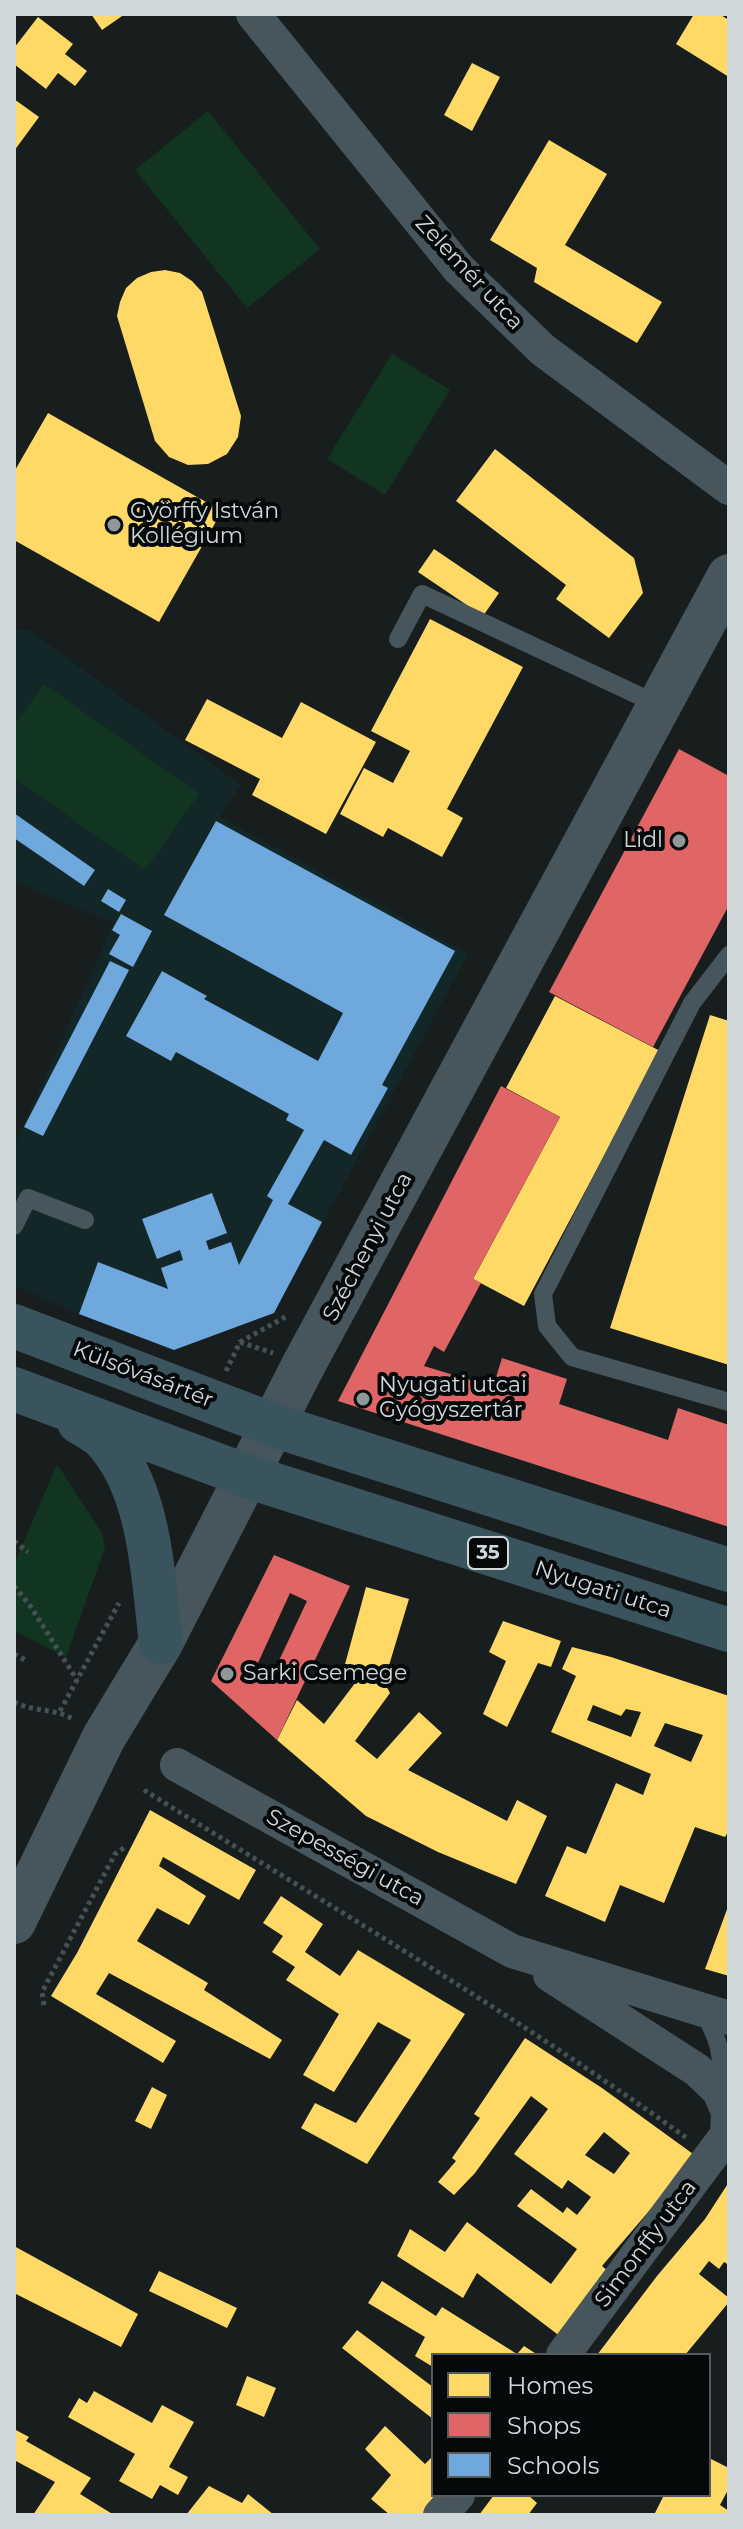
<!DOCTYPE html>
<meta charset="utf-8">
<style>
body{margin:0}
#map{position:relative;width:743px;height:2529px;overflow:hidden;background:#181e1e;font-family:Montserrat,sans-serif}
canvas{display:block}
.frame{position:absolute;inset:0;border:16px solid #d0d8d9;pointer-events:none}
.legend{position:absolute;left:431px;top:2353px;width:280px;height:144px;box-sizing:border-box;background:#05090a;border:2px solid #565c5d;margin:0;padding:10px 14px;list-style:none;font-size:24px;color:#d0d8d9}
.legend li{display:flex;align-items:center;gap:16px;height:40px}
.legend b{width:40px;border:2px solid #565c5d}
</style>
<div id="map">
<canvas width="743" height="2529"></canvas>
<div class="frame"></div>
<ul class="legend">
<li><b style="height:22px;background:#ffd966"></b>Homes</li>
<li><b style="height:22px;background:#e06666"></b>Shops</li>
<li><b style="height:22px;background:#6fa8dc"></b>Schools</li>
</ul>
</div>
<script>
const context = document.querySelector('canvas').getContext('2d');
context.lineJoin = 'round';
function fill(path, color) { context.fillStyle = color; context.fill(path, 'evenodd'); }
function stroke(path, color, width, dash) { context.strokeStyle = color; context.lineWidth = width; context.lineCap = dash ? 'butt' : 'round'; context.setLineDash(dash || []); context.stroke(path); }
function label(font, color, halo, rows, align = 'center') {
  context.font = font + ' Montserrat,sans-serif'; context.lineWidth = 8; context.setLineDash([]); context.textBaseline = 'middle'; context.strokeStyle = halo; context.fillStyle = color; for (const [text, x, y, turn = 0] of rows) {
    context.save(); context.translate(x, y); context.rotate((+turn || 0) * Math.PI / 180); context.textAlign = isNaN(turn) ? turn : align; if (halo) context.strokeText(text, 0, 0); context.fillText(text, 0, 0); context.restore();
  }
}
fill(new Path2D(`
 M14,630H29L241,785L220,817L468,954L274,1313L174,1350L79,1314L14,1285V1146L114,923L14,881Z`), '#132728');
fill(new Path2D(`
 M208,111L320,249L247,308L135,170Z
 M392,354L450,390L385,495L327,459Z
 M44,684L199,794L145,870L14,778V726Z
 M57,1464L102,1533L105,1548L66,1657L14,1631V1565Z`), '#113520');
fill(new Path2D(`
 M91,14H125L102,30Z
 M694,14H719L729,20V77L676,44Z
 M38,17L73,44L65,54L87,71L75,86L58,73L46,89L14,64V48Z
 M472,63L500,77L472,131L444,115Z
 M14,99L39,117L14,151Z
 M549,140L607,174L565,245L662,302L637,343L534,282L537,268L490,240Z
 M165,270L180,273L192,281L202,292L241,416L238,437L227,454L208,464L188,465L169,457L155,441L117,316L120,302L126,288L137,278L151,272Z
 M48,413L222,511L159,622L14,540V472Z
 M495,449L634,558L643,593L609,638L556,599L566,585L456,501Z
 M434,549L499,593L483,616L418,572Z
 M430,619L523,667L447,809L463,818L442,857L388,828L383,837L340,814L364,768L393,783L410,751L371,731Z
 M207,699L282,738L301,702L376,742L326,834L252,795L260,779L185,740Z
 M555,996L660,1051L524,1306L473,1279L560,1117L506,1088Z
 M710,1015L729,1021V1365L610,1328Z
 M366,1587L409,1599L384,1682L390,1693L355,1741L377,1759L419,1712L442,1733L408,1770L507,1821L517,1800L547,1816L516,1884L438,1852L366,1816L277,1740L297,1700L324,1724L362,1674L344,1668Z
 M503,1621L561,1641L551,1667L538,1663L507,1727L483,1714L506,1661L489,1652Z
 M572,1647L611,1657L729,1696V1830L725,1837L695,1827L664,1903L620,1885L605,1922L545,1896L567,1846L586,1854L616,1783L643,1795L651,1774L551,1732L576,1676L562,1669ZM593,1705L621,1716L626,1709L641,1712L631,1737L587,1720ZM665,1723L703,1735L691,1762L654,1746Z
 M150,1810L256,1870L239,1900L163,1857L159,1866L206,1896L189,1925L157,1908L137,1941L208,1983L204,1990L282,2040L270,2059L109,1973L96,1994L176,2041L163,2063L51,1996L77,1953Z
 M281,1896L323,1924L305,1952L340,1976L358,1950L465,2014L367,2164L301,2128L315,2103L356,2123L411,2040L378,2022L334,2092L303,2075L339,2014L286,1980L295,1967L272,1952L283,1936L263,1923Z
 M729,1904V1976L705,1969Z
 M525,2038L602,2088L700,2159L655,2204L602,2266L609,2272L561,2337L477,2273L463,2298L397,2256L410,2229L445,2252L467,2222L551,2284L577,2249L517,2206L531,2189L563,2213L567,2207L577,2215L591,2197L568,2180L562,2189L514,2154L548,2109L531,2096L475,2173L454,2195L438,2182L456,2161L452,2158L480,2118L474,2114ZM604,2132L630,2153L614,2174L585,2155Z
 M152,2087L167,2095L151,2129L135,2121Z
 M729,2182V2265L724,2262L719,2269L709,2261L699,2274L729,2298V2302L685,2355H597L657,2276L705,2219Z
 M14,2246L138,2314L121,2347L14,2293Z
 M159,2271L237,2308L227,2328L149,2291Z
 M382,2281L436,2316L442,2307L517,2354L524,2346L538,2355H433V2367L415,2356L425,2337L368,2303Z
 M357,2330L433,2387V2419L342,2348Z
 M247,2376L276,2388L264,2417L236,2405Z
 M94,2391L152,2423L162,2405L194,2422L169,2467L188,2477L178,2495L160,2485L152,2499L119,2481L135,2454L68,2417L79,2398L87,2403Z
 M385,2426L425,2464L433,2456V2495H445L429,2515H390L371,2499L391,2475L365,2449Z
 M14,2429L29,2437L26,2441L91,2478L80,2494L114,2515H33L55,2482L14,2460Z
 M709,2458L729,2468V2488L720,2505L729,2511V2515H654L664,2495H709Z
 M209,2486L242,2503L248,2494L274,2515H186Z
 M494,2495H528L537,2503L528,2515H479Z`), '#ffd966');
fill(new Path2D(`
 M679,749L729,776V905L653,1047L549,992Z
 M501,1086L560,1117L473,1279L481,1283L444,1352L434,1346L424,1366L493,1387L502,1358L567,1379L559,1404L668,1440L678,1408L729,1425V1527L338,1401Z
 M274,1555L350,1586L277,1740L211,1681ZM290,1593L307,1601L268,1684L252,1676Z`), '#e06666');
fill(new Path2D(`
 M14,813L95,870L84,886L14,838Z
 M216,821L455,951L382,1085L388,1088L351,1155L324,1140L288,1204L322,1222L274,1313L174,1350L79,1314L98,1262L168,1289L161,1268L183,1260L180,1250L157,1259L142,1219L212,1193L227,1233L206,1241L209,1250L231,1242L239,1265L273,1200L267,1196L304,1130L286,1120L289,1114L176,1052L171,1061L126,1036L162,971L207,996L204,999L318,1061L343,1013L164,915Z
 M108,889L126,900L119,912L101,901Z
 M121,914L152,931L133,967L109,954L120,935L112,930Z
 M110,961L129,970L43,1136L24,1127Z`), '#6fa8dc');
stroke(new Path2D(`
 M240,1342L273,1353
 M226,1371L240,1342L287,1316
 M14,1541L28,1552
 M14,1586L31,1607L77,1680
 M14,1654L27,1661
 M14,1702C33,1712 54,1708 73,1719
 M60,1711L119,1603
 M144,1790C326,1904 513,2013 688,2139
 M44,2005L42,1992L115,1854L125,1847`), '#465154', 5, [4, 4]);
stroke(new Path2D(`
 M398,639L422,594L659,705
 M729,955L692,1003L543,1294L547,1326L572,1357L729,1402
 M14,1226L28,1198L85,1220
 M703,2011C719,2039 725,2059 719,2091`), '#46565c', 18);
stroke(new Path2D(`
 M253,14L459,269L543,350L729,488
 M177,1765L512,1951L729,2018
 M550,1975L697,2070L719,2091L728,2112L727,2136
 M563,2355L729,2132
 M440,2515L458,2495`), '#46565c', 34);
stroke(new Path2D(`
 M14,1922L104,1737L161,1643L304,1364L729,576`), '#46565c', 44);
stroke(new Path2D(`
 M14,1326L273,1425L729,1570
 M14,1389L247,1476L729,1630
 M79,1422C87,1427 97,1432 104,1439C151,1489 153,1578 161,1643`), '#3a545d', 44);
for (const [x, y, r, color] of [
 [114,525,8,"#909798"],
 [679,841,8,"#909798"],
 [363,1399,8,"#909798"],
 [227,1674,8,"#909798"]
]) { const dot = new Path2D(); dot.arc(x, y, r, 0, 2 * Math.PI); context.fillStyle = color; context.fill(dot); stroke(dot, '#05090a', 3); }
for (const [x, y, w] of [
 [488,1553,40]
]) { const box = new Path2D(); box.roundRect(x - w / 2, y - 16, w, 32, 6); context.fillStyle = '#05090a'; context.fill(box); stroke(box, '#d0d8d9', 2); }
label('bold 20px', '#d0d8d9', null, [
 ["35",488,1553]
]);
label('22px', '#d0d8d9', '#05090a', [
 ["Zelemér utca",469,273,47],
 ["Széchenyi utca",368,1247,-62],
 ["Külsővásártér",143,1375,21],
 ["Nyugati utca",603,1590,18],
 ["Szepességi utca",345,1858,29],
 ["Simonffy utca",646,2244,-53]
]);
label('22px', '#d0d8d9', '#05090a', [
 ["Györffy István",130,512],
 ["Kollégium",130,537],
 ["Lidl",663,841,"right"],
 ["Nyugati utcai",379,1386],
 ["Gyógyszertár",379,1411],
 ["Sarki Csemege",243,1674]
], 'left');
</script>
